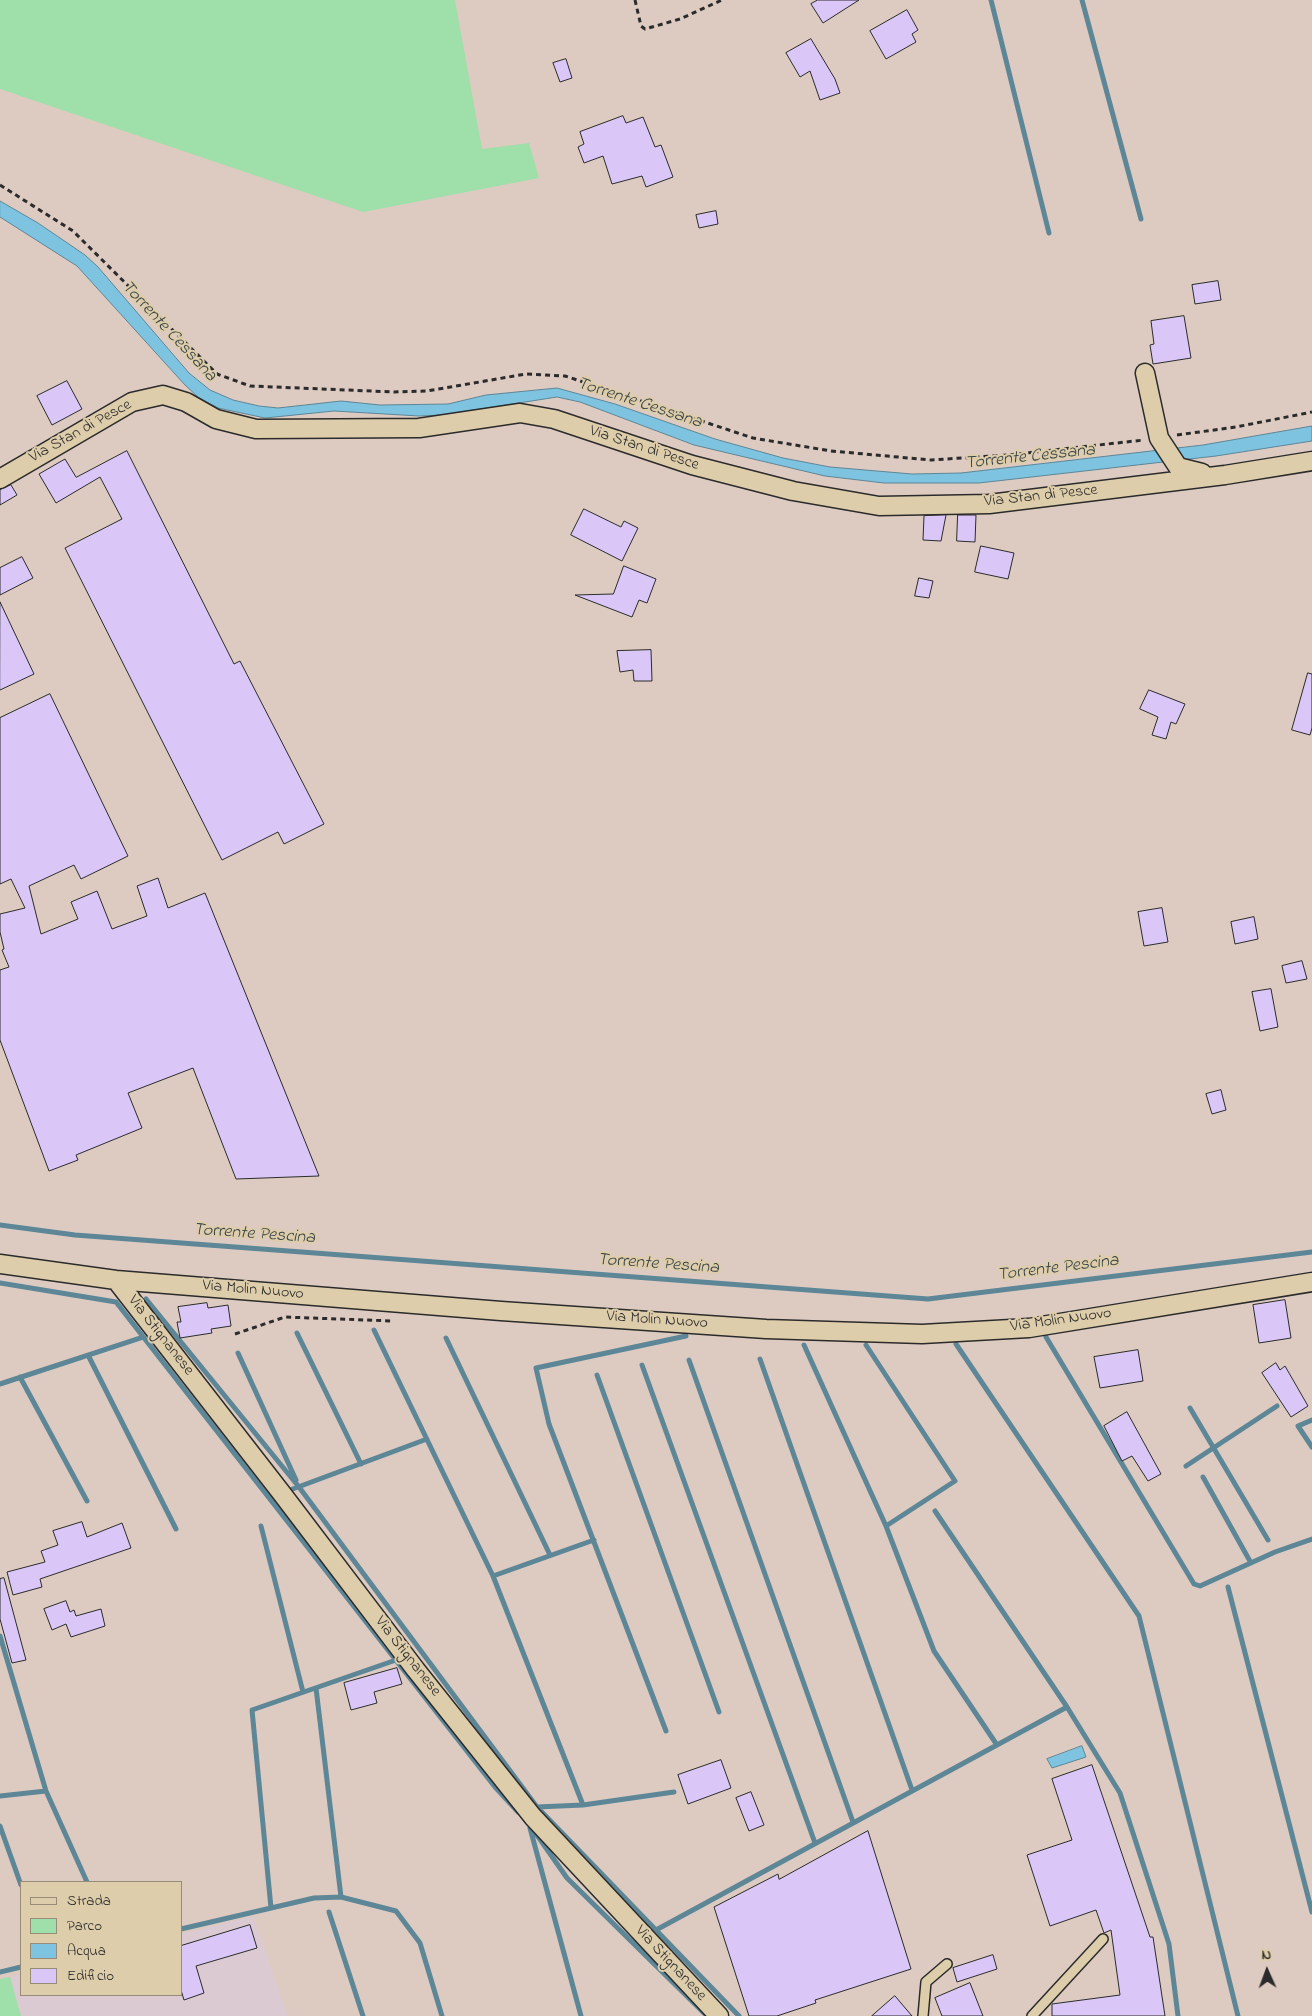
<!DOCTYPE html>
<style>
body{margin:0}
#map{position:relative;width:1312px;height:2016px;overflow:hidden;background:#ddcbc1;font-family:"Indie Flower",sans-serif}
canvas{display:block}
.legend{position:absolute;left:20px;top:1881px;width:162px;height:115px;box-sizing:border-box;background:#decdaa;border:1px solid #968c77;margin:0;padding:6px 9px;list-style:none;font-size:15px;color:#2b2b2b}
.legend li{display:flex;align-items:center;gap:10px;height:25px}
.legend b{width:25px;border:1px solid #968c77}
.north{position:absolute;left:1242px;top:1946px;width:50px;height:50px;-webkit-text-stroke:4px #decdaa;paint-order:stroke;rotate:358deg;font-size:14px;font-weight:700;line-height:20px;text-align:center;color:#2b2b2b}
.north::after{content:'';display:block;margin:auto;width:18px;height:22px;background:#2b2b2b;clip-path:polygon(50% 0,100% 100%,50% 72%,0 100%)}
</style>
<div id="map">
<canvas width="1312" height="2016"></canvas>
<ul class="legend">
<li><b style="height:6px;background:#decdaa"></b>Strada</li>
<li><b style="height:14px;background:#9fdfa9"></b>Parco</li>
<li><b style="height:14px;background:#7ec3df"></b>Acqua</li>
<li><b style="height:14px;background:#dac7f8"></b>Edificio</li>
</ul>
<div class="north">N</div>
</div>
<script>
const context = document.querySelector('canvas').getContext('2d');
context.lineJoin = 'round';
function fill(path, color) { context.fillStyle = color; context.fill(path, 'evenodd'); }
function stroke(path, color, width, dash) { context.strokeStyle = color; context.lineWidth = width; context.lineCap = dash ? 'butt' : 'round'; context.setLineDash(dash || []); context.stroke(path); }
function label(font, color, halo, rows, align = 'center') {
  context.font = font + ' "Indie Flower",sans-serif'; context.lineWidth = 4; context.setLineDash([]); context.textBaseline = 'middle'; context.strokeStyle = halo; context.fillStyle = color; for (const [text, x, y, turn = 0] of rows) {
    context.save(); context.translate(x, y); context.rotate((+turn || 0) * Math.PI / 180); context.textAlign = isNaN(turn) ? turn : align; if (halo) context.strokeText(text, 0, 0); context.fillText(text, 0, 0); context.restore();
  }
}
fill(new Path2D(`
 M253,1916L288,2016H21L10,1977L21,1974V1995H181V1934Z`), '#dccad2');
fill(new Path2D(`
 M0,0H455L482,149L529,143L539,178L363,212L0,89Z
 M9,1977H10L21,2016H0V1979Z`), '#9fdfa9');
const water = new Path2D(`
 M0,201L38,223L85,255L98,267L189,373L210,390L233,400L259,406L278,408L341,401L380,405L448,404L486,395L557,388L615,404L715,439L783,458L830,467L912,474L961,473L1203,445L1312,426V441L1216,456L979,483H884L825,476L694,445L580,402L557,397L442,415L419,416L334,411L265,418L218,408L199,398L185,385L77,266L0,217Z
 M1082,1746L1086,1757L1052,1768L1047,1759Z`);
fill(water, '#7ec3df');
stroke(water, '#5d8697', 1);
stroke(new Path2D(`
 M991,0L1049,233
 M1082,0L1141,219
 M0,1225L75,1235L928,1299L1312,1252
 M0,1283L116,1302L495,1787L518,1812
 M146,1299L299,1487L537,1807L739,2016
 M374,1330L493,1576L583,1805
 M297,1333L361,1464
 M1046,1337L1194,1584L1200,1586L1275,1552L1312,1539
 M446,1338L550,1555
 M956,1344L1139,1616L1238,2016
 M804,1345L886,1526L934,1651L997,1745
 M866,1345L955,1481L886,1526
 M238,1353L296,1480
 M88,1355L176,1529
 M760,1359L912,1790
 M689,1360L853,1822
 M642,1365L815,1843
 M597,1375L719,1712
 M20,1377L87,1501
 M0,1384L143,1337
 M1190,1408L1268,1540
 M1312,1420L1298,1426L1312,1447
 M1186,1466L1277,1406
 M1203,1477L1251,1563
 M290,1490L427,1439
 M935,1511L1067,1707L1120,1793L1169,1944L1178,2016
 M261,1526L303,1692
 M493,1576L594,1540
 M1228,1587L1312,1912
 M0,1636L46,1791L87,1882
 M316,1688L341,1897
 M666,1731L549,1424L536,1368L686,1336
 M0,1796L46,1791
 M537,1807L583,1805L674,1792
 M0,1826L21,1885
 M530,1828L581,2016
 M532,1828L567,1878L707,2016
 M271,1908L252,1710L396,1660
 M329,1912L363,2016
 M181,1929L314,1898L341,1897L396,1911L420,1943L442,2016
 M656,1930L1067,1707
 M0,1972L21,1967`), '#5d8697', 5);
const building = new Path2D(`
 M818,0H859L823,23L811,4Z
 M907,10L918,30L912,34L916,42L886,59L870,31Z
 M811,39L835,79L840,93L820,100L810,71L800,77L786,53Z
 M566,59L572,78L560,82L553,63Z
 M623,116L626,123L643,117L655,147L661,145L673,177L646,187L642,176L612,184L603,156L584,163L578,147L584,144L580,132Z
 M716,211L718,224L699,228L696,215Z
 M1218,281L1221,300L1195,304L1192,285Z
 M1184,316L1191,358L1153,364L1150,345L1154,344L1151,321Z
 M67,381L82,409L52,425L37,396Z
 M127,451L234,664L240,661L324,824L284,844L278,832L222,860L65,548L122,519L100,477L56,503L39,474L65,459L76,477Z
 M11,485L17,495L0,505V490Z
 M584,509L621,527L624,521L638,528L622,561L571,535Z
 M946,515L941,541L923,540L924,516Z
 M958,515H976L975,542L957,541Z
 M981,546L1014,553L1008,579L975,572Z
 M22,557L33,578L0,595V568Z
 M624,566L656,579L647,603L639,600L632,617L575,595L613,594Z
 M919,578L933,581L929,598L915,596Z
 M0,602L34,674L0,690Z
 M651,650L652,681H634L633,670L620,672L617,651Z
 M1308,673L1312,674V728L1310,735L1292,730Z
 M1149,690L1185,704L1176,724L1171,722L1166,739L1152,735L1158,717L1140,709Z
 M50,694L128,856L81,879L74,865L29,886L41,934L78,919L71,902L97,891L112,929L147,916L137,886L158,878L168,908L205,893L319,1176L236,1179L193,1068L128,1093L142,1128L76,1155L78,1160L49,1171L0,1040V970L9,967L2,950L4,949L0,932V914L25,908L11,879L0,884V718Z
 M1162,908L1168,942L1144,946L1138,912Z
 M1254,917L1258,939L1235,944L1231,922Z
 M1302,961L1307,979L1286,983L1282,966Z
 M1271,989L1278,1027L1260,1031L1252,992Z
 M1221,1090L1226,1110L1212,1114L1206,1094Z
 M1285,1300L1291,1338L1259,1343L1253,1305Z
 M207,1303L208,1308L228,1305L231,1326L211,1329L212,1333L180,1338L177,1322H181L178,1307Z
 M1138,1350L1143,1381L1100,1388L1094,1357Z
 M1276,1363L1280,1370L1285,1366L1308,1406L1291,1417L1262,1373Z
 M1127,1412L1161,1474L1148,1481L1132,1456L1122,1461L1104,1426Z
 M82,1522L87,1537L122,1523L131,1548L40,1579L42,1587L13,1595L7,1572L45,1562L41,1551L58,1545L53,1531Z
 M4,1578L26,1660L12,1663L0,1619V1579Z
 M66,1601L70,1612L74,1610L76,1616L101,1609L105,1626L71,1637L66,1624L52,1630L44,1609Z
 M397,1668L402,1684L374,1692L377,1703L351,1710L344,1683Z
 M721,1760L731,1788L688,1804L678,1775Z
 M1092,1765L1150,1937H1153L1165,2016H1052V2004L1120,1995L1111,1930L1104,1933L1096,1910L1050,1926L1027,1855L1072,1840L1052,1779Z
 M751,1792L764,1825L749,1831L736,1798Z
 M868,1831L911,1969L815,2000L816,2003L777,2016H749L714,1907L778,1874L779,1879Z
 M250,1925L257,1948L196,1966L204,1993L184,2000L181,1990V1946Z
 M993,1955L997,1969L957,1982L953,1968Z
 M970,1983L983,2016H942L935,1998Z
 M895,1996L912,2016H872Z`);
fill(building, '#dac7f8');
stroke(building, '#2b2b2b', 1);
const service = new Path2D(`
 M923,2016L926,1982L947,1964
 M1032,2016L1103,1939`);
const minor = new Path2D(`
 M1145,373L1159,438L1178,467L1202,473
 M0,479L132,402L163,395L186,402L216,419L256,429L419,428L520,413L554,419L692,465L793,491L879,506L989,504L1225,475L1312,461
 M0,1264L116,1280L501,1311L766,1329L922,1334L1029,1328L1312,1282
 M116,1280L283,1495L416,1670L533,1817L719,2016`);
stroke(service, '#2b2b2b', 12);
stroke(minor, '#2b2b2b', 21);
stroke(new Path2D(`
 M635,0L641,26L645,29L680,19L722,0
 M0,185L73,231L217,374L250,386L394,392L427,391L526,374L565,376L753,438L831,451L931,460L1008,455L1144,440
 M1177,435L1236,427L1312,412
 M235,1334L285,1317L393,1321`), '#2b2b2b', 3, [5, 4]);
stroke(service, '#decdaa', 9);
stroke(minor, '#decdaa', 18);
label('16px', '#2b2b2b', '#decdaa', [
 ["Via Stan di Pesce",81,432,-29],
 ["Via Stan di Pesce",644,449,18],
 ["Via Stan di Pesce",1041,497,-6],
 ["Via Molin Nuovo",253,1291,5],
 ["Via Molin Nuovo",657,1321,4],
 ["Via Molin Nuovo",1061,1321,-8],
 ["Via Stignanese",160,1336,52],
 ["Via Stignanese",407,1657,52],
 ["Via Stignanese",670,1964,47]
]);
label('italic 18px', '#374246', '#decdaa', [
 ["Torrente Cessana",168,332,47],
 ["Torrente Cessana",639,404,18],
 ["Torrente Cessana",1030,458,-6],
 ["Torrente Pescina",254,1235,4],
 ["Torrente Pescina",658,1265,4],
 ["Torrente Pescina",1058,1269,-7]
]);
</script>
